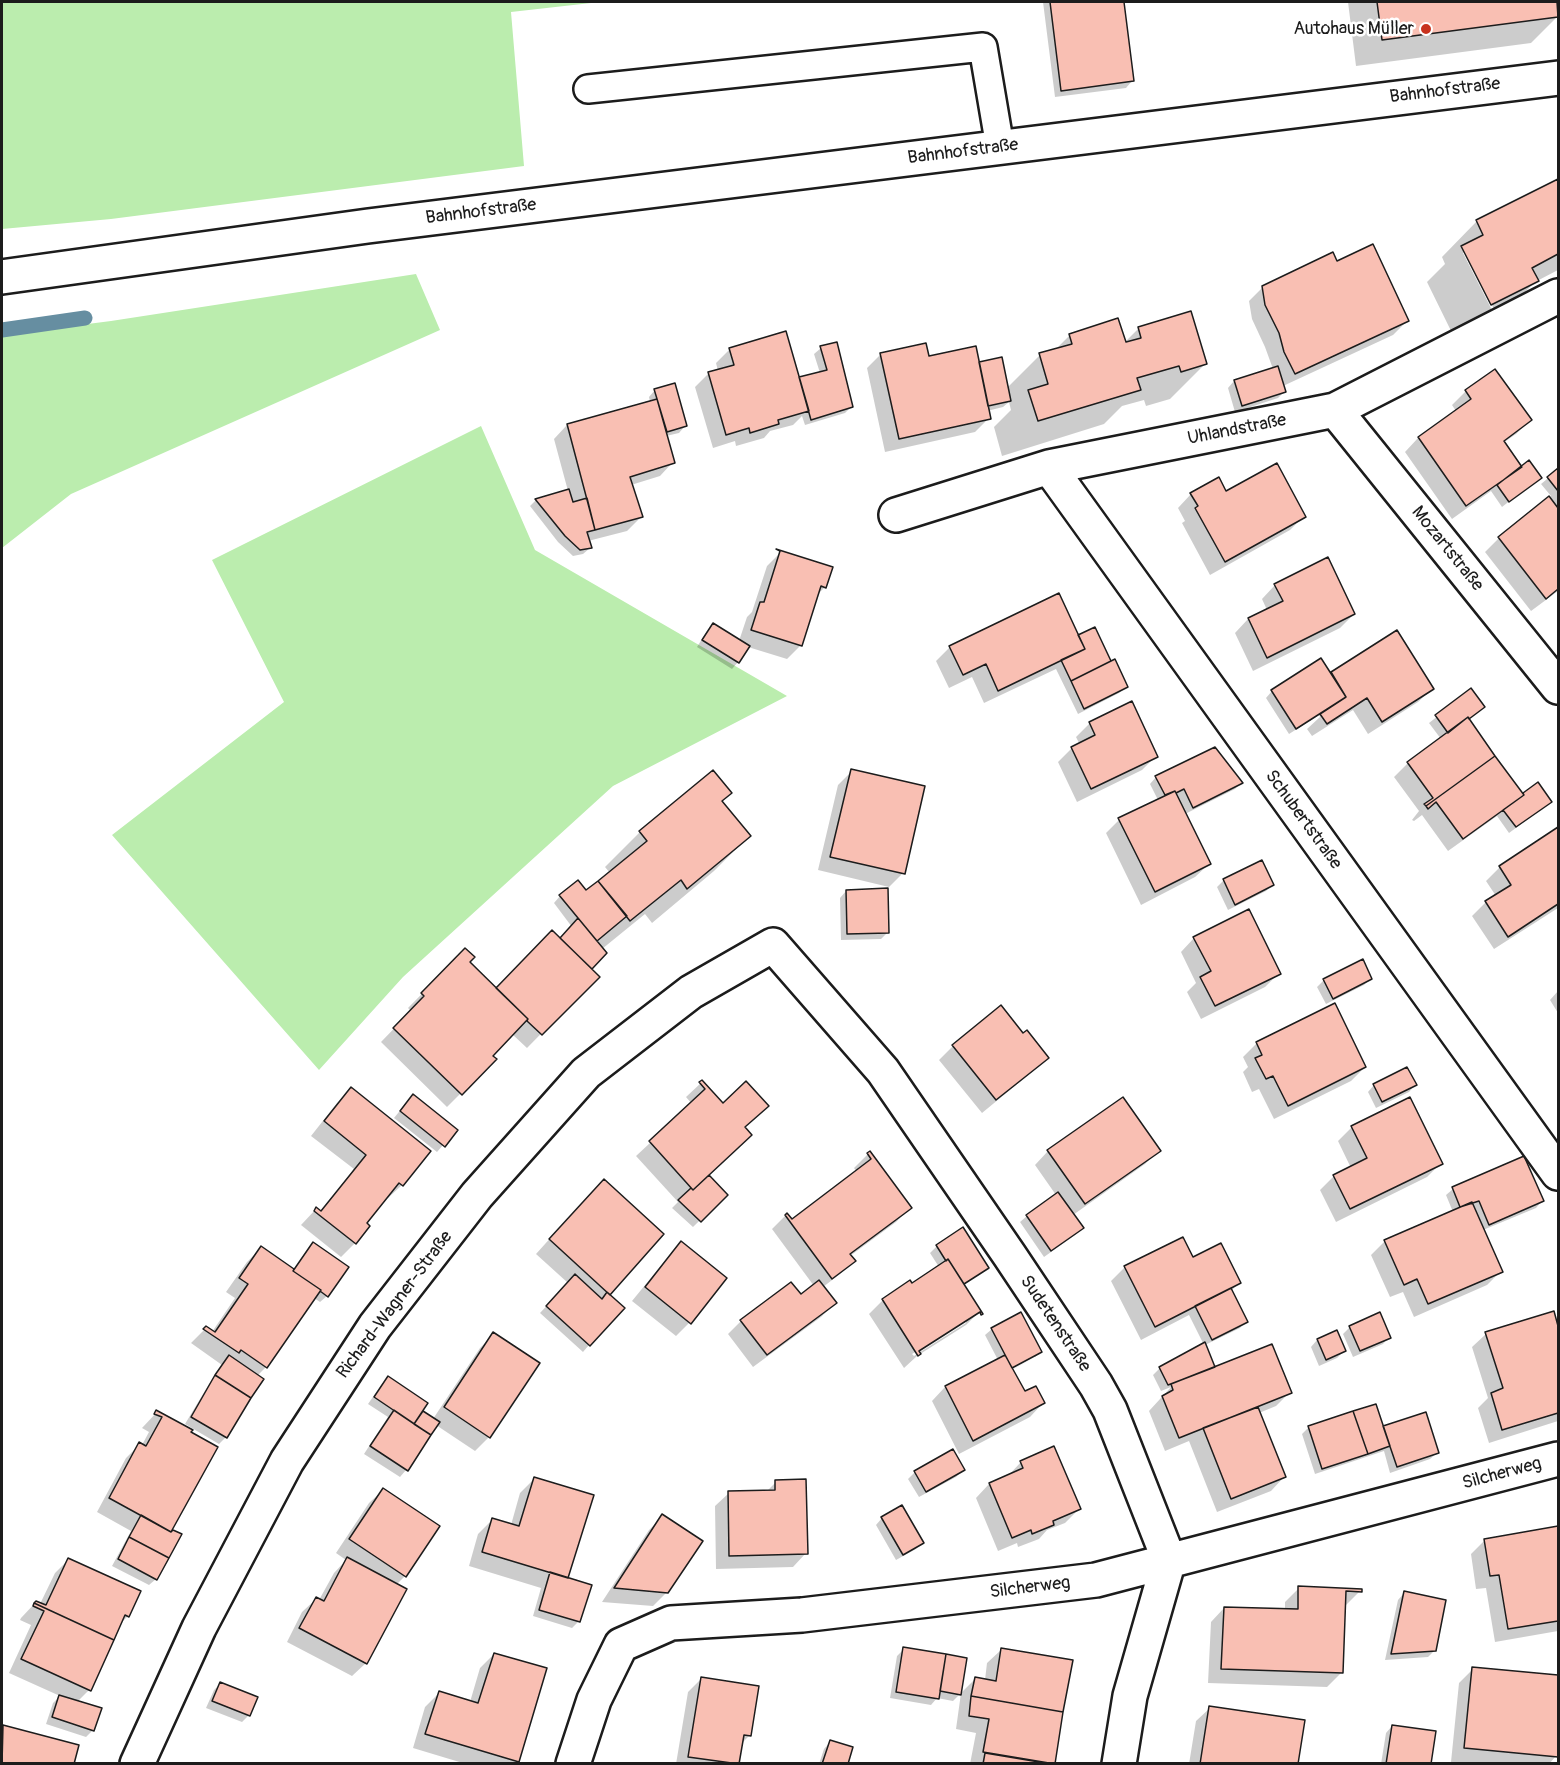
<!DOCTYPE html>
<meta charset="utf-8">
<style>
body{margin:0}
#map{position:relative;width:1560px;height:1765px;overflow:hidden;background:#fff;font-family:Pangolin,sans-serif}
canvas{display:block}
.frame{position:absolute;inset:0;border:3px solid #1c1c1c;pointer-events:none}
</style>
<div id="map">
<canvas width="1560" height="1765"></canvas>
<div class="frame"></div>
</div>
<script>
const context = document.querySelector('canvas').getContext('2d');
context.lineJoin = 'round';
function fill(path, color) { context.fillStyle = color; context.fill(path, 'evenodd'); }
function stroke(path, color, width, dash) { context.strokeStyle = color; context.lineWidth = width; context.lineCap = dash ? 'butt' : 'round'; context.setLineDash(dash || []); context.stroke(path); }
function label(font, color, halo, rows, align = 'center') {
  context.font = font + ' Pangolin,sans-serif'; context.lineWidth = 5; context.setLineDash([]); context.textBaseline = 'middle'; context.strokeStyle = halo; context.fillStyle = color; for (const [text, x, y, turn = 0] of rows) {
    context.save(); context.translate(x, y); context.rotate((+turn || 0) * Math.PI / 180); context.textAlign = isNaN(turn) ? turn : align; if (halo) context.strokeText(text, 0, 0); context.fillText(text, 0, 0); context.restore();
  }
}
fill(new Path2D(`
 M2,2H600L511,12L524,166L111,219L2,229Z
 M416,274L440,330L71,494L2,548V335L111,321Z
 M481,426L535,550L787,696L613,786L403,977L319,1070L112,835L284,702L212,560Z`), '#bbedae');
fill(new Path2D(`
 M1043,2H1123L1132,81L1126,88L1055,97Z
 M1348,2H1556L1557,17L1531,43L1356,66Z
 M1558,180V270L1535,282L1502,315L1455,339L1427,282L1445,264L1442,257L1477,221ZM1465,251L1495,311L1493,312L1463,253Z
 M1337,262L1407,321L1393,335L1283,386L1285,391L1278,398L1235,412L1228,388L1234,381L1273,369L1265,347L1252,319L1249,301L1263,287Z
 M1139,328L1205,364L1170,399L1146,406L1144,400L1122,406L1104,424L1002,456L994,427L1011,410L1009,402L1003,407L987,411L989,418L975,432L885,452L867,368L881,354L927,358L978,364L1007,388L1040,355L1055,350L1070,335L1124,343Z
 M821,348L851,407L845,413L805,425L802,416L793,425L770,431L764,438L736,446L735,441L713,448L695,387L709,373L718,371L716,363L730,349L798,380L820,373L814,354Z
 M655,390L685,426L679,433L666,436L673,462L660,476L631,485L641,517L627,531L588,541L590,548L583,554L573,556L558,542L530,506L536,500L568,491L554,439L567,425L650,402L649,397Z
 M1466,391L1530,420L1516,434L1503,443L1521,467L1540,477L1502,507L1491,491L1452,519L1405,452L1418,438L1456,411L1452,405Z
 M1558,470V591L1531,611L1485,552L1499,538L1551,496L1541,484Z
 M1226,493L1304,516L1290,530L1210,575L1182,523L1185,521L1178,508L1191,494Z
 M781,552L825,587L817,595L801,645L787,659L748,647L738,662L732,669L697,647L707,631L714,625L739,641L747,617L752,612L767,566Z
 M1275,585L1354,614L1340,628L1253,671L1235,633L1248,619L1267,610L1262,599Z
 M1396,632L1432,689L1418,702L1368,734L1353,710L1312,736L1307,729L1320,717L1319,715L1289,734L1266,698L1272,691L1330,674Z
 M1078,637L1110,663L1126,687L1119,693L1078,714L1056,669L984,703L972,677L949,688L936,661L950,647Z
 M1471,690L1483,707L1468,720L1523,795L1538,784L1543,808L1509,833L1497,816L1448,851L1422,815L1414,821L1412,820L1419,811L1394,777L1408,763L1441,739L1429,723Z
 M1090,723L1156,756L1142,770L1077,802L1058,762L1072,748L1080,745L1076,737Z
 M852,771L903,873L889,887L818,870L838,785Z
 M1156,777L1241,783L1235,789L1185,814L1209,864L1195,877L1141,905L1106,833L1119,820L1158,800L1150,784Z
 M721,802L749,836L714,871L652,923L645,914L602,949L605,953L590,969L597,977L527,1048L512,1034L491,1056L495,1059L447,1107L381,1042L411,1011L408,1008L465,950L468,962L496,990L560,940L572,927L554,903L560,896L586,892L610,873L605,867L640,832Z
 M1558,829V908L1494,949L1472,916L1486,902L1496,896L1486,881L1500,867Z
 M1224,880L1272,885L1266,891L1228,910L1217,887Z
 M846,891L888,932L881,939L841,940L840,898Z
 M1194,938L1279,973L1265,987L1201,1019L1187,992L1196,983L1181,952Z
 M1370,979L1364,985L1326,1004L1317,987L1324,980Z
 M1558,991V1013L1550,1000Z
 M1000,1007L1023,1035L1047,1058L1033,1071L982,1113L939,1060L953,1046Z
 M1257,1043L1365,1067L1351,1081L1274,1119L1259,1089L1252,1092L1243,1072L1248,1067L1243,1057Z
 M702,1082L723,1105L767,1106L744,1128L707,1176L726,1195L693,1227L672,1208L678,1202L636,1156L692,1104L686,1097Z
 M1374,1085H1415L1409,1092L1376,1108L1368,1092Z
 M351,1089L402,1185L388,1198L386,1197L365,1223L368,1226L355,1243L341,1257L301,1225L316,1209L320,1212L354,1169L311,1136L337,1103Z
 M407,1102L456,1130L437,1152L394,1118Z
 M1352,1127L1441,1163L1427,1177L1336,1222L1320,1190L1334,1176L1351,1168L1338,1141Z
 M1159,1150L1145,1164L1073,1215L1082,1228L1075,1235L1044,1257L1020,1222L1027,1216L1056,1195L1035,1165L1048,1151Z
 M869,1153L910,1208L896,1222L850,1256L854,1261L840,1274L823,1287L835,1303L821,1317L753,1367L728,1334L741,1321L801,1296L814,1286L772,1229L786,1215L791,1221L857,1172L854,1168Z
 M1453,1189L1542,1201L1536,1208L1483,1230L1501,1271L1487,1285L1414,1317L1403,1292L1390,1297L1371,1255L1385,1241L1453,1212L1446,1195Z
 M590,1194L608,1295L589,1345L583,1352L540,1313L568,1283L536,1254Z
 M681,1243L689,1323L676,1336L632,1301L668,1257Z
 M313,1244L327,1296L320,1302L314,1298L266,1367L257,1376L226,1437L219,1444L185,1424L209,1384L222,1365L191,1343L206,1328L212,1332L235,1298L226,1292L247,1262L261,1248L293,1270Z
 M937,1246L987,1268L980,1274L963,1285L980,1311L966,1325L917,1356L904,1368L869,1314L883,1300L912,1285L939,1267L930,1253ZM966,1320V1323L914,1356L912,1354Z
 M1192,1259L1239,1283L1231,1291L1246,1321L1240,1328L1205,1345L1213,1366L1290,1392L1276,1406L1259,1413L1284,1477L1271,1491L1217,1512L1189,1441L1165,1451L1149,1411L1171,1387L1161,1391L1153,1375L1160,1368L1204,1345L1189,1315L1141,1340L1111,1281L1125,1267Z
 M1553,1313L1558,1332V1421L1489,1443L1478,1408L1488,1398L1472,1347L1486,1334Z
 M1350,1327L1389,1337L1383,1344L1353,1357L1343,1334Z
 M992,1329L1041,1352L1035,1357V1354L1005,1370L1006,1373L1034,1358L1011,1370L1024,1393L1043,1403L1030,1417L959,1454L932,1401L945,1387L998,1360L985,1335Z
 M1336,1332L1344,1351L1337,1358L1319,1366L1311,1347L1317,1340Z
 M494,1334L538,1364L489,1437L475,1451L436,1425L406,1470L400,1477L364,1454L388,1417L368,1404L382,1384L388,1378L421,1411L433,1419L480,1348Z
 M1375,1406L1382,1428L1437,1453L1430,1459L1390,1473L1384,1451L1315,1474L1302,1434L1308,1428Z
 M157,1412L190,1430L168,1536L156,1579L149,1585L112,1566L131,1531L97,1512L126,1458L140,1444L142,1445L149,1432L142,1428Z
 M1021,1462L1079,1509L1065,1523L1047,1530L1039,1539L1018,1547L1017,1543L998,1551L976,1498L989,1484L1007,1477Z
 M963,1470L956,1477L919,1497L908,1479L915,1472Z
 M534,1479L579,1621L572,1628L533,1616L541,1588L469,1566L478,1534L492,1520L511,1525L520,1493Z
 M776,1482L806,1553L793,1567L716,1569L715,1506L729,1493L766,1492Z
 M383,1490L405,1576L396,1585L366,1663L352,1676L287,1642L302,1612L316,1599L319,1600L334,1573L346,1560L336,1553L369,1503Z
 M663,1516L667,1592L653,1606L602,1602L649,1530Z
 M882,1518L922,1542L916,1549L896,1560L876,1525Z
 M1557,1528L1558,1631L1495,1642L1486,1588L1476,1589L1471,1554L1485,1540Z
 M69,1559L128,1616L119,1625L89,1690L77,1702L93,1730L86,1737L46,1724L53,1703L60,1696L9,1673L31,1625L20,1620L21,1618L36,1602L40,1604L55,1573Z
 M1299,1588L1360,1591L1346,1605H1344L1341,1673L1327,1687L1208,1683L1211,1622L1224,1608L1285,1610V1602Z
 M1404,1593L1435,1650L1428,1657L1385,1660L1398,1600Z
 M904,1649L960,1694L975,1679L985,1680L987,1663L1001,1650L1053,1764H970L976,1733L956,1729L961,1693L953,1701L937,1698L931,1705L890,1698L897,1656Z
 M494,1654L518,1761L515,1764H466L413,1748L425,1707L439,1693L470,1702L480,1668Z
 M1473,1669L1558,1676V1733L1556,1756L1549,1764H1472L1451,1762L1459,1683Z
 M701,1679L749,1736L741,1744L738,1764H676L688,1692Z
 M220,1684L256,1698L248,1716L242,1722L206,1708L214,1690Z
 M1210,1708L1297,1764H1189L1196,1721Z
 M3,1726L72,1764H2V1728Z
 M1392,1726L1429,1764H1381L1386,1733Z
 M830,1742L847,1764H819L824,1749Z`), '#0003');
stroke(new Path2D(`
 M2,330L85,318`), '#668ea1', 15);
const building = new Path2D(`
 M1050,2H1124L1134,81L1061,91Z
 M1377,2H1557L1558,17L1382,40Z
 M1558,179V254L1532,268L1539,281L1491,305L1461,246L1483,235L1476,220Z
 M1373,244L1409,321L1295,374L1284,352L1279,333L1265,305L1262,286L1333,252L1337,261Z
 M1191,311L1207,364L1181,372L1179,366L1137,378L1141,390L1038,421L1028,390L1048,384L1039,353L1072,344L1069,334L1118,318L1126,342L1141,338L1138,327Z
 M786,331L809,411L778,420L779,424L750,433L749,428L726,435L708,372L734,365L729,348Z
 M837,342L853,407L811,420L799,377L827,370L820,346Z
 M926,343L929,356L976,346L991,419L899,439L880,353Z
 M1002,357L1011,401L988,406L979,362Z
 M1278,366L1286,392L1242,406L1234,380Z
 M1495,369L1532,420L1504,441L1522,467L1466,506L1418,437L1471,399L1465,390Z
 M675,383L687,426L667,432L654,389Z
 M657,399L675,463L630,477L643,517L595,530L567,424Z
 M1529,460L1542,478L1509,502L1497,485Z
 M1277,463L1306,517L1225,562L1195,508L1198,506L1190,493L1219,477L1226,491Z
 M1558,468V491L1547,477Z
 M569,489L573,502L587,498L595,530L587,532L592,548L580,550L565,536L535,499Z
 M1549,496L1558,508V589L1546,599L1498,537Z
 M776,549L833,567L826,588L821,586L802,646L751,630L760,602H764L780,551Z
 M1328,557L1355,614L1267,658L1248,618L1283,601L1274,584Z
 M1059,593L1085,649L998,691L986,664L963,675L949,646Z
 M713,623L750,646L739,663L702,640Z
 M1095,627L1111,661L1071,681L1061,660L1085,649L1078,635Z
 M1397,630L1434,689L1382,722L1367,698L1327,724L1320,714L1346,697L1331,672Z
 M1321,658L1346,697L1296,729L1271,690Z
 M1115,659L1128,687L1084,709L1071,681Z
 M1471,688L1485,707L1469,719L1468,717L1448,733L1435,715Z
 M1132,701L1158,757L1091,789L1071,747L1095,735L1089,722Z
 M1468,717L1495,756L1426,806L1424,804L1433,798L1407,762Z
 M1215,747L1243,783L1193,808L1184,789L1176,793L1175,791L1165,795L1155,776Z
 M1495,756L1524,795L1463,839L1436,802L1428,809L1426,806Z
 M851,769L925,786L905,874L830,857Z
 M713,770L732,793L722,801L751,836L687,889L681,880L630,921L598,881L647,841L639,831Z
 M1538,782L1552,802L1516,827L1503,810L1524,795L1523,793Z
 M1175,791L1211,864L1155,892L1118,818Z
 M1558,827V904L1508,937L1485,901L1511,885L1499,866Z
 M1262,860L1274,885L1235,905L1223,879Z
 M578,880L586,890L598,881L627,916L597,941L559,895Z
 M888,888L889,933L847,934L846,890Z
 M1249,909L1281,974L1215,1006L1200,977L1211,971L1193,937Z
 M578,918L607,953L592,969L560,938Z
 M552,930L600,977L542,1035L527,1021L528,1019L496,988Z
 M465,948L475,957L470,962L528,1019L493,1056L497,1059L462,1095L393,1028L424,996L421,993Z
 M1363,959L1372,979L1333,999L1323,979Z
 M1335,1003L1366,1067L1288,1106L1273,1076L1266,1079L1255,1058L1262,1055L1256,1042Z
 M1001,1005L1023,1033L1027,1030L1049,1058L996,1100L952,1045Z
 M1407,1067L1417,1085L1382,1102L1373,1084Z
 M702,1080L723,1103L746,1081L769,1106L745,1127L752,1135L693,1190L649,1141L705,1089L699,1082Z
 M351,1087L431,1151L403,1186L399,1183L367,1223L370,1226L356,1244L314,1211L316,1207L321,1211L366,1155L324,1121Z
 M413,1094L458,1130L445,1147L400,1111Z
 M1123,1097L1161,1151L1085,1204L1047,1150Z
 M1410,1097L1443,1164L1350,1209L1333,1175L1367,1158L1351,1126Z
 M870,1151L912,1208L850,1254L856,1261L832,1279L785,1215L787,1213L792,1219L871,1159L867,1153Z
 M1524,1156L1544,1201L1489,1225L1479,1201L1460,1207L1452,1187Z
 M709,1175L728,1195L701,1222L678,1200L691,1188L693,1190Z
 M604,1179L664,1234L610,1295L549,1239Z
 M1058,1192L1084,1228L1051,1251L1026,1215Z
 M1472,1202L1503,1272L1428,1304L1417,1279L1404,1285L1384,1240Z
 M963,1227L989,1268L964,1284L948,1259L946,1261L936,1245Z
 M1183,1237L1193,1257L1221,1243L1241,1283L1155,1327L1124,1266Z
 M681,1241L727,1278L691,1324L645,1287Z
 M313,1242L349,1267L328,1297L320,1291L321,1290L293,1271Z
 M261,1246L294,1269L293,1271L321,1290L267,1368L241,1350L239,1353L203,1329L206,1326L215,1332L248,1284L239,1278Z
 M948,1259L983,1314L981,1315L980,1312L919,1351L921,1354L918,1356L882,1299L910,1280L912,1283Z
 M575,1274L602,1299L607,1292L625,1308L590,1346L546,1306Z
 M819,1280L837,1303L767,1355L740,1320L791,1282L801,1294Z
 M1231,1288L1248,1322L1212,1340L1195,1306Z
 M1554,1311L1558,1326V1413L1502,1430L1491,1393L1503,1388L1485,1332Z
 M1021,1312L1042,1352L1012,1368L991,1328Z
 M1380,1312L1391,1338L1360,1351L1349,1326Z
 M1337,1330L1346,1351L1326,1360L1317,1339Z
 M493,1332L540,1363L490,1438L444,1407Z
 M1205,1342L1215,1367L1168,1385L1159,1367Z
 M1272,1344L1292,1393L1179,1438L1162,1396L1173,1390L1171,1384Z
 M229,1355L264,1379L251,1398L215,1375Z
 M1005,1355L1025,1391L1036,1386L1045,1403L973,1441L945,1386Z
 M215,1375L251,1398L227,1438L191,1417Z
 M388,1376L428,1403L414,1424L374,1397Z
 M1376,1404L1390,1446L1368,1454L1353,1411Z
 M1258,1407L1286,1477L1231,1499L1203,1428Z
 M156,1410L193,1430L191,1432L218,1447L171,1532L109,1498L139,1442L146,1446L162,1417L154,1414Z
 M394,1410L431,1435L408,1471L370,1446Z
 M423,1411L440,1422L431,1435L414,1424Z
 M1353,1411L1368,1454L1322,1469L1308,1426Z
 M1426,1412L1439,1453L1397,1467L1383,1426Z
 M1054,1446L1081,1509L1053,1521L1054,1525L1032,1534L1031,1530L1012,1538L989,1483L1023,1468L1020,1461Z
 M953,1449L965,1470L926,1492L914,1471Z
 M534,1477L594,1495L568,1578L482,1552L492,1518L519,1526Z
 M806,1479L808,1554L729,1556L728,1491L775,1490V1480Z
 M383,1488L440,1526L406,1577L349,1539Z
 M902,1505L924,1543L903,1555L881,1517Z
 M662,1514L703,1541L668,1593L614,1588Z
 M141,1515L171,1532L173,1530L182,1534L169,1558L129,1537Z
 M1558,1526V1621L1508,1629L1499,1575L1490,1576L1484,1539Z
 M129,1537L169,1558L157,1580L118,1559Z
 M347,1557L407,1589L367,1664L299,1628L316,1597L324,1601Z
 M68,1558L141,1591L129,1617L125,1615L114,1640L34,1603L36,1601L46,1605Z
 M550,1572L592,1585L580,1622L539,1610Z
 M1298,1586L1362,1589V1592L1346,1591L1343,1673L1221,1669L1224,1607L1298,1609Z
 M1404,1591L1446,1600L1436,1651L1391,1654Z
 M34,1603L114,1640L91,1691L21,1659L44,1611L33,1606Z
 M903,1647L946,1654L939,1699L896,1692Z
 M1001,1648L1073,1660L1063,1712L971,1696L975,1677L996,1681Z
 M494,1653L547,1668L519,1762L425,1734L439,1691L478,1703Z
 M946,1654L967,1658L961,1695L940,1691Z
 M1472,1667L1558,1675V1757L1464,1748Z
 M701,1677L759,1686L751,1736L744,1735L739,1764L688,1757Z
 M220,1682L258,1697L250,1716L212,1701Z
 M59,1695L102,1708L94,1731L52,1717Z
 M971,1696L1063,1712L1055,1764L983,1752L989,1719L969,1716Z
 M1209,1706L1305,1720L1298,1764H1200Z
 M3,1725L79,1745L74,1764H2Z
 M1392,1725L1436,1731L1431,1764H1386Z
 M830,1740L853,1747L848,1764H822Z
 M985,1753L1051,1764H983Z`);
fill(building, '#f9bfb3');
stroke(building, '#1c1c1c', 1.5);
const service = new Path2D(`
 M588,89L983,47L1000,147`);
const minor = new Path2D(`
 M1335,410L1558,687
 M1049,467L1558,1173
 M896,515L1049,467L1335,410L1558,296
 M137,1764L199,1628L287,1461L375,1326L477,1195L586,1073L691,992L773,945L883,1071L1010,1256L1096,1385L1110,1410L1169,1560L1130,1696L1119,1764
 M573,1764L594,1700L621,1645L671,1623L802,1615L1096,1580L1558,1459`);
const primary = new Path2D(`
 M2,277L368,226L1558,78`);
stroke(service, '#1c1c1c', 32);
stroke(minor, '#1c1c1c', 38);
stroke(primary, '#1c1c1c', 38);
stroke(service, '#fff', 27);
stroke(minor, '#fff', 33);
stroke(primary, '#fff', 33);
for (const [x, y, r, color] of [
 [1426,29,6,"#c8321e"]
]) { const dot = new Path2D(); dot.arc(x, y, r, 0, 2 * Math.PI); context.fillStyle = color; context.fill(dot); stroke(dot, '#fff', 2); }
label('18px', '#1c1c1c', '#fff', [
 ["Autohaus Müller",1414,29]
], 'right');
label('18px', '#1c1c1c', '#fff', [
 ["Bahnhofstraße",1445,91,-7],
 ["Bahnhofstraße",963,152,-7],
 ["Bahnhofstraße",481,212,-7],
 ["Uhlandstraße",1237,430,-11],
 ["Mozartstraße",1447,549,51],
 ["Schubertstraße",1303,820,54],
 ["Richard-Wagner-Straße",395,1305,-53],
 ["Sudetenstraße",1055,1324,56],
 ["Silcherweg",1502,1474,-15],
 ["Silcherweg",1030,1588,-7]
]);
</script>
